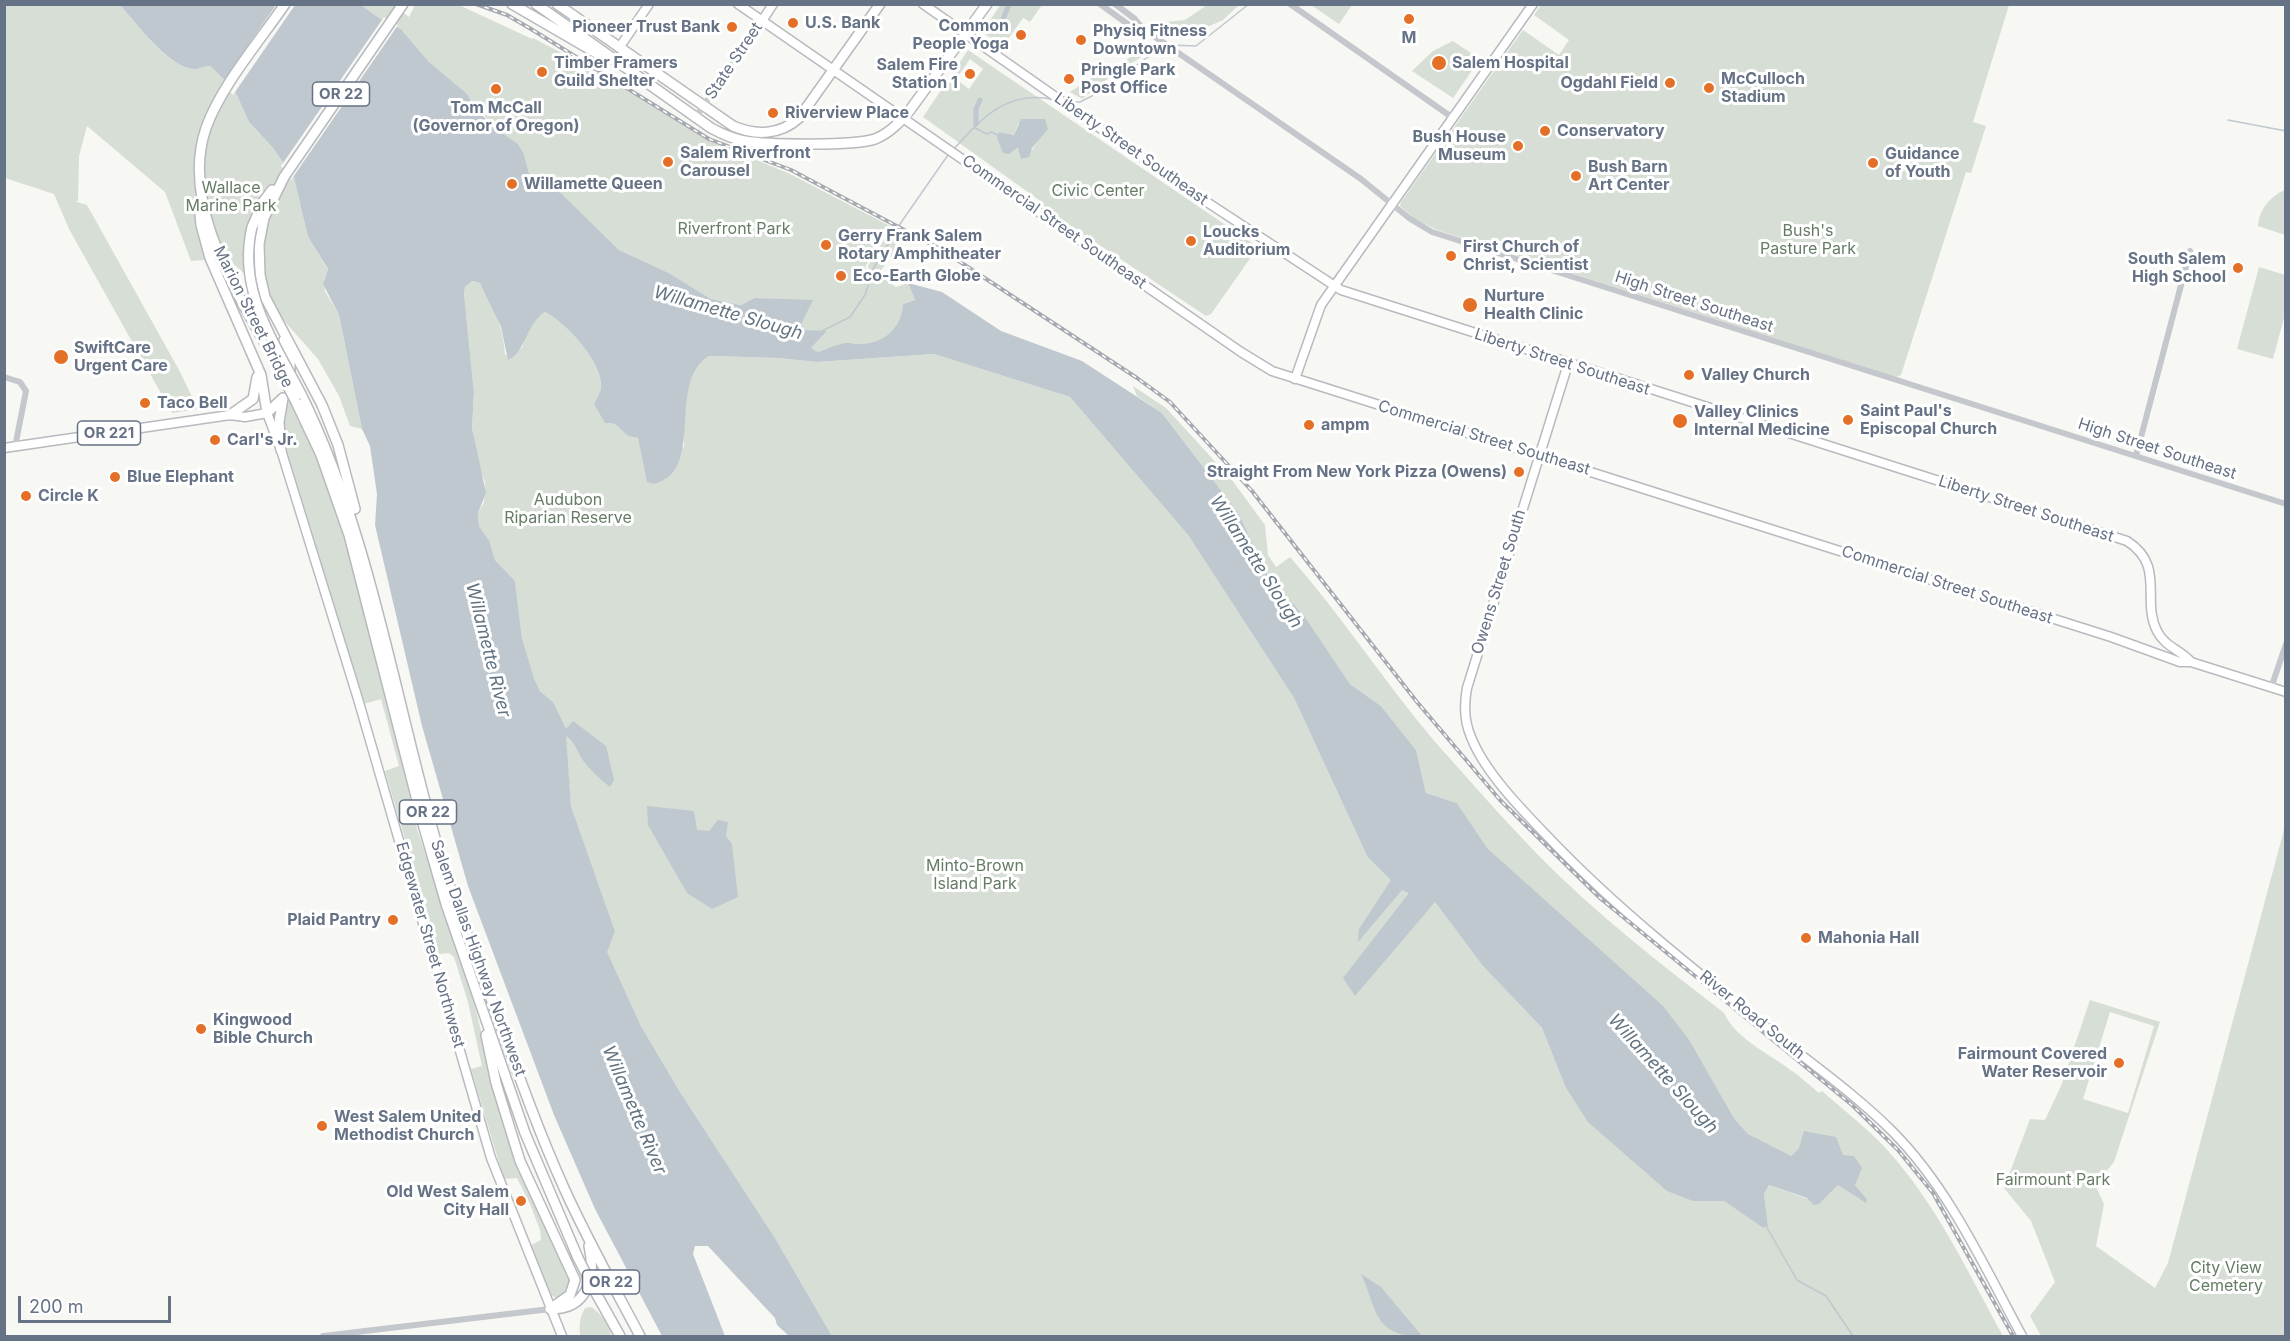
<!DOCTYPE html>
<style>
body{margin:0}
#map{position:relative;width:2290px;height:1341px;overflow:hidden;background:#f7f7f4;font-family:Inter,sans-serif}
canvas{display:block}
.frame{position:absolute;inset:0;border:6px solid #667285;pointer-events:none}
.scale{position:absolute;left:18px;top:1296px;width:153px;height:27px;box-sizing:border-box;border:3px solid #667285;border-top:0;padding-left:8px;font-size:18px;line-height:21px;white-space:nowrap;color:#667285;-webkit-text-stroke:4px #fff;paint-order:stroke}
</style>
<div id="map">
<canvas width="2290" height="1341"></canvas>
<div class="frame"></div>
<div class="scale">200 m</div>
</div>
<script>
const context = document.querySelector('canvas').getContext('2d');
context.lineJoin = 'round';
function fill(path, color) { context.fillStyle = color; context.fill(path, 'evenodd'); }
function stroke(path, color, width, dash) { context.strokeStyle = color; context.lineWidth = width; context.lineCap = dash ? 'butt' : 'round'; context.setLineDash(dash || []); context.stroke(path); }
function label(font, color, halo, rows, align = 'center') {
  context.font = font + ' Inter,sans-serif'; context.lineWidth = 6; context.setLineDash([]); context.textBaseline = 'middle'; context.strokeStyle = halo; context.fillStyle = color; for (const [text, x, y, turn = 0] of rows) {
    context.save(); context.translate(x, y); context.rotate((+turn || 0) * Math.PI / 180); context.textAlign = isNaN(turn) ? turn : align; if (halo) context.strokeText(text, 0, 0); context.fillText(text, 0, 0); context.restore();
  }
}
fill(new Path2D(`
 M1001,4L1042,5L1030,22L1023,18L1003,46L982,32Z
 M4,5H120C135,22 170,71 196,69C200,69 204,66 210,66L234,89L249,122L273,148L294,178L308,237L328,270L324,280L325,291L339,315L362,429L350,426L339,396L318,359L278,314L272,299L227,258L191,261L165,192L87,126L79,156L78,201H74L87,205L179,370L198,409L172,413L69,229L54,194L5,178Z
 M361,5H394L409,17L415,5H459L532,39L533,38L585,65L705,139L788,173L890,226L865,267L869,271L868,266L892,227L905,235L878,275L896,287L908,283L915,300L903,304C901,328 884,344 859,344C854,344 850,342 845,343C836,344 827,349 818,352L811,348L826,332L804,330L801,325L812,301L759,298L741,305L711,299L669,273L619,250L561,193L531,181L524,154L518,144L494,127L471,100L429,62L401,29L379,18Z
 M1207,5H1239L1223,20L1185,37L1178,39L1156,23L1185,20Z
 M1311,5H1352L1339,24Z
 M1541,5H2009L1973,122L1986,126L1971,173L1966,172L1901,375L1896,377L1437,230L1414,218L1400,206L1401,202L1523,30L1559,55L1569,40L1534,15Z
 M1453,41L1480,59L1453,98L1412,71L1433,51Z
 M1146,45L1153,50L1115,73L1082,99L1070,92L1102,71L1095,65L1099,59L1110,67L1125,61Z
 M968,50L1258,247L1211,314L1206,316L1050,212L1039,200L923,117ZM970,59L983,69L969,89L956,79ZM1025,121L1037,142L1032,150L1020,155L1019,148L1012,152L997,137L999,132L1014,135L1018,124Z
 M2285,190V235L2258,226C2259,210 2270,196 2285,190Z
 M2259,267L2285,275V314L2273,359L2237,349Z
 M471,281L480,283C493,303 504,330 505,355L522,348C526,332 531,321 545,312C565,322 603,362 601,387C601,392 596,399 594,404L609,424H615L628,436L638,438L643,459L684,447C684,419 682,373 709,356L778,358L817,362L934,354L1070,397L1188,535L1294,698L1367,856L1435,902L1482,965L1542,1028L1565,1086L1693,1201H1724L1763,1228L1768,1226L1764,1194L1769,1185L1819,1203L1838,1185L1848,1189L1859,1199H1867L1855,1185L1843,1155L1799,1148L1791,1156L1785,1155L1748,1134L1734,1118L1690,1041L1488,849L1457,803L1426,793L1416,750L1381,706L1350,684L1305,617L1266,573L1239,514L1162,413L1137,396L1133,386L1166,408L1232,480L1265,525L1268,555L1276,567L1290,557C1342,616 1385,683 1436,743C1470,781 1505,821 1540,857C1596,914 1661,964 1724,1013C1737,1040 1767,1052 1789,1069C1800,1076 1809,1085 1819,1093L1822,1091C1847,1113 1875,1134 1896,1160C1940,1212 1970,1276 2003,1336H832L775,1238L680,1092L641,1026L606,951L615,931L571,806L565,736L553,702L540,691L534,678L522,638L515,581L495,560L489,540L479,526L478,513L484,502L485,482L479,467L472,428L474,393L464,294L465,287Z
 M289,395L316,454L346,544L384,684L417,829L473,998L496,1092L526,1184L571,1279L569,1289L558,1299L551,1295L531,1245L541,1240L540,1230L530,1204L517,1178L504,1179L471,1069L482,1066L468,1002L454,957L449,953L439,954L385,771L399,766L381,699L364,704L284,443L282,432Z
 M2285,826V1336H2041L2030,1316L2055,1282L2031,1221L2004,1188L2030,1119L2045,1120L2061,1086L2090,1000L2160,1022L2114,1162L2095,1185L2104,1204L2096,1246L2155,1288L2168,1263ZM2110,1012L2154,1026L2128,1113L2083,1099Z
 M591,1307C599,1311 611,1327 611,1336H575L580,1335C579,1324 580,1317 585,1308Z`), '#d7ded5');
fill(new Path2D(`
 M120,5H361L379,18L401,29L429,62L467,94L476,109L494,127L518,144L524,154L531,181L561,193L619,250L669,273L711,299L741,305L755,298L813,300L801,325L805,330L827,331L811,348L818,352C827,349 836,344 845,343C850,342 854,344 859,344C884,344 901,328 903,304L915,300L908,283L942,292L1001,331L1082,361L1162,413L1239,514L1266,573L1305,617L1350,684L1381,706L1416,750L1426,793L1457,803L1488,849L1663,1006L1690,1041L1734,1118L1748,1134L1791,1156L1799,1148L1804,1131L1836,1137L1843,1155L1854,1156L1862,1168L1855,1185L1867,1199L1866,1203L1838,1185L1819,1204L1814,1205L1807,1198L1769,1185L1764,1194L1768,1226L1763,1228L1724,1201H1693L1667,1191L1588,1122L1565,1086L1542,1028L1482,965L1435,902L1355,996L1343,978L1409,893L1402,890L1358,942L1359,929L1391,880L1367,856L1294,698L1188,535L1070,397L934,354L817,362L778,358L709,356C665,384 707,470 654,484L647,482L638,438L628,436L615,424L605,423L594,404C596,399 601,392 601,387C603,362 565,322 545,312C525,325 527,351 508,360L501,327L480,283L472,281L465,287L464,294L474,393L472,428L486,493L478,513L479,526L489,540L495,560L515,581L522,638L534,678L540,691L553,702L566,729L573,721L606,746L614,780L610,787C601,780 592,772 585,763C577,754 577,743 566,736L571,806L615,931L607,952L641,1026L680,1092L775,1238L832,1336H789L777,1325L775,1318L708,1246H695L693,1254L725,1336H662L595,1209L554,1115L468,886L422,726L375,525L377,494L370,446L362,429L339,315L323,284L328,269L308,237L294,178L273,148L249,122L234,89L210,66C204,66 200,69 196,69C171,71 135,22 120,5Z
 M1021,119H1045L1048,129L1032,148L1029,157L1021,159L1018,148L1009,154L1003,153L997,137L999,132L1014,135Z
 M647,806L694,811L697,830L709,831L718,820L728,822L726,836L732,844L738,897L712,909L687,893L648,825Z
 M1361,1274L1381,1287L1422,1336C1373,1337 1377,1308 1361,1274Z`), '#c0c8cf');
fill(new Path2D(`
 M276,5H295L233,95L222,83Z
 M384,17L398,25L291,180L281,166Z`), '#f7f7f4');
stroke(new Path2D(`
 M1171,45L1196,46L1249,4
 M1069,102H1080L1092,96L1164,46
 M2228,120L2286,131
 M975,128L987,134L991,132L998,135
 M953,150C981,119 1006,90 1052,99
 M820,332L850,317L865,295L873,269L902,221L948,155
 M1766,1226L1797,1280L1826,1296L1853,1336`), '#c0c8cf', 1.5);
stroke(new Path2D(`
 M1002,22L1009,4
 M976,124V109L980,100`), '#c0c8cf', 5);
const major = new Path2D(`
 M738,4L1241,352L1272,371L2111,637L2180,662H2191L2286,692
 M923,4L1190,191L1341,290L2127,541C2166,566 2141,600 2157,631C2165,647 2181,650 2191,662
 M762,21L773,4
 M619,48L649,4
 M1568,364L1467,688C1464,704 1464,721 1471,737C1485,773 1524,812 1551,840C1623,915 1706,979 1787,1044C1823,1072 1860,1099 1892,1131C1949,1188 1984,1266 2022,1336
 M1295,379L1321,305L1533,4
 M4,448L230,415L245,417L267,413L281,450L358,699L491,1158L562,1336`);
const highway = new Path2D(`
 M512,4L598,54
 M536,4L711,128C722,134 733,139 745,141C768,145 855,146 875,139C890,133 900,122 910,110L987,4
 M557,4L733,126C756,136 780,135 799,118L880,4
 M199,204L201,225L210,258L261,375L267,413L283,398
 M252,227L263,202L272,190
 M284,340L290,357V376
 M280,371C244,302 178,209 206,128C221,86 259,42 285,4
 M301,394C372,538 394,698 439,852C452,899 471,944 488,990C512,1056 535,1124 564,1188C587,1239 614,1287 640,1336
 M296,402L321,455L349,535L423,824L446,904L525,1133L578,1258
 M230,415L253,399L257,377
 M281,450L279,422L283,398
 M355,509L338,445L322,405L265,297L260,275L259,244L264,218L284,177L403,4
 M486,1035L496,1083L520,1161L575,1280L570,1295L550,1309
 M597,1295L620,1336
 M551,1309C588,1309 596,1277 589,1246`);
stroke(major, '#b7babf', 11);
stroke(highway, '#b7b9bd', 12);
stroke(new Path2D(`
 M1100,4L1129,25L1148,32L1361,179L1409,218L1432,232L2286,504
 M1115,4L1135,19L1143,29
 M1290,4L1453,118
 M695,118L762,21
 M4,377L20,382L26,391L15,447
 M2136,456L2190,251
 M2271,688L2286,644
 M323,1336L550,1309`), '#c4c7cb', 6);
stroke(major, '#fff', 8);
stroke(highway, '#fff', 9);
const rail = new Path2D(`
 M476,4L507,15L531,29L709,139L791,170L942,250L1137,378L1170,402L1252,491L1417,702L1500,800L1600,898L1852,1105L1898,1150L1933,1193L2013,1336`);
stroke(rail, '#a5a9b0', 4);
stroke(rail, '#fff', 1.5, [4.5]);
const highwayBridge = new Path2D(`
 M252,227C237,290 273,340 301,394
 M280,371L296,402
 M578,1258L597,1295`);
stroke(highwayBridge, '#b7b9bd', 12, []);
stroke(highwayBridge, '#fff', 9);
for (const [x, y, r, color] of [
 [1409,19,6,"#e47027"],
 [793,23,6,"#e47027"],
 [732,27,6,"#e47027"],
 [1021,35,6,"#e47027"],
 [1081,40,6,"#e47027"],
 [1439,63,8,"#e47027"],
 [542,72,6,"#e47027"],
 [970,74,6,"#e47027"],
 [1069,79,6,"#e47027"],
 [1670,83,6,"#e47027"],
 [1709,88,6,"#e47027"],
 [496,89,6,"#e47027"],
 [773,113,6,"#e47027"],
 [1545,131,6,"#e47027"],
 [1518,146,6,"#e47027"],
 [668,162,6,"#e47027"],
 [1873,163,6,"#e47027"],
 [1576,176,6,"#e47027"],
 [512,184,6,"#e47027"],
 [1191,241,6,"#e47027"],
 [826,245,6,"#e47027"],
 [1451,256,6,"#e47027"],
 [2238,268,6,"#e47027"],
 [841,276,6,"#e47027"],
 [1470,305,8,"#e47027"],
 [61,357,8,"#e47027"],
 [1689,375,6,"#e47027"],
 [145,403,6,"#e47027"],
 [1848,420,6,"#e47027"],
 [1680,421,8,"#e47027"],
 [1309,425,6,"#e47027"],
 [215,440,6,"#e47027"],
 [1519,472,6,"#e47027"],
 [115,477,6,"#e47027"],
 [26,496,6,"#e47027"],
 [393,920,6,"#e47027"],
 [1806,938,6,"#e47027"],
 [201,1029,6,"#e47027"],
 [2119,1063,6,"#e47027"],
 [322,1126,6,"#e47027"],
 [521,1201,6,"#e47027"]
]) { const dot = new Path2D(); dot.arc(x, y, r, 0, 2 * Math.PI); context.fillStyle = color; context.fill(dot); stroke(dot, '#fff', 2); }
for (const [x, y, w] of [
 [341,94,57],
 [109,433,63],
 [428,812,57],
 [611,1282,57]
]) { const box = new Path2D(); box.roundRect(x - w / 2, y - 12, w, 24, 4.5); context.fillStyle = '#fff'; context.fill(box); stroke(box, '#667285', 1.5); }
label('bold 15px', '#667285', null, [
 ["OR 22",341,94],
 ["OR 221",109,433],
 ["OR 22",428,812],
 ["OR 22",611,1282]
]);
label('bold 16px', '#667285', '#fff', [
 ["U.S. Bank",805,23],
 ["Common",1009,26,"right"],
 ["People Yoga",1009,44,"right"],
 ["Pioneer Trust Bank",720,27,"right"],
 ["Physiq Fitness",1093,31],
 ["Downtown",1093,49],
 ["M",1409,38,"center"],
 ["Timber Framers",554,63],
 ["Guild Shelter",554,81],
 ["Salem Hospital",1452,63],
 ["Salem Fire",958,65,"right"],
 ["Station 1",958,83,"right"],
 ["Pringle Park",1081,70],
 ["Post Office",1081,88],
 ["McCulloch",1721,79],
 ["Stadium",1721,97],
 ["Ogdahl Field",1658,83,"right"],
 ["Tom McCall",496,108,"center"],
 ["(Governor of Oregon)",496,126,"center"],
 ["Riverview Place",785,113],
 ["Conservatory",1557,131],
 ["Bush House",1506,137,"right"],
 ["Museum",1506,155,"right"],
 ["Salem Riverfront",680,153],
 ["Carousel",680,171],
 ["Guidance",1885,154],
 ["of Youth",1885,172],
 ["Bush Barn",1588,167],
 ["Art Center",1588,185],
 ["Willamette Queen",524,184],
 ["Loucks",1203,232],
 ["Auditorium",1203,250],
 ["Gerry Frank Salem",838,236],
 ["Rotary Amphitheater",838,254],
 ["First Church of",1463,247],
 ["Christ, Scientist",1463,265],
 ["South Salem",2226,259,"right"],
 ["High School",2226,277,"right"],
 ["Eco-Earth Globe",853,276],
 ["Nurture",1484,296],
 ["Health Clinic",1484,314],
 ["SwiftCare",74,348],
 ["Urgent Care",74,366],
 ["Valley Church",1701,375],
 ["Taco Bell",157,403],
 ["Saint Paul's",1860,411],
 ["Episcopal Church",1860,429],
 ["Valley Clinics",1694,412],
 ["Internal Medicine",1694,430],
 ["ampm",1321,425],
 ["Carl's Jr.",227,440],
 ["Straight From New York Pizza (Owens)",1507,472,"right"],
 ["Blue Elephant",127,477],
 ["Circle K",38,496],
 ["Plaid Pantry",381,920,"right"],
 ["Mahonia Hall",1818,938],
 ["Kingwood",213,1020],
 ["Bible Church",213,1038],
 ["Fairmount Covered",2107,1054,"right"],
 ["Water Reservoir",2107,1072,"right"],
 ["West Salem United",334,1117],
 ["Methodist Church",334,1135],
 ["Old West Salem",509,1192,"right"],
 ["City Hall",509,1210,"right"]
], 'left');
label('16px', '#667285', '#fff', [
 ["State Street",734,61,-56],
 ["Liberty Street Southeast",1131,149,35],
 ["Commercial Street Southeast",1054,222,35],
 ["High Street Southeast",1694,302,18],
 ["Marion Street Bridge",253,317,63],
 ["Liberty Street Southeast",1562,362,18],
 ["Commercial Street Southeast",1484,438,17],
 ["High Street Southeast",2157,449,18],
 ["Liberty Street Southeast",2026,509,18],
 ["Owens Street South",1499,582,-73],
 ["Commercial Street Southeast",1947,585,18],
 ["Edgewater Street Northwest",430,945,74],
 ["Salem Dallas Highway Northwest",478,958,70],
 ["River Road South",1752,1015,39]
]);
label('16px', '#667c65', '#fff', [
 ["Wallace",231,188],
 ["Marine Park",231,206],
 ["Civic Center",1098,191],
 ["Riverfront Park",734,229],
 ["Bush's",1808,231],
 ["Pasture Park",1808,249],
 ["Audubon",568,500],
 ["Riparian Reserve",568,518],
 ["Minto-Brown",975,866],
 ["Island Park",975,884],
 ["Fairmount Park",2053,1180],
 ["City View",2226,1268],
 ["Cemetery",2226,1286]
]);
label('italic 18px', '#627381', '#fff', [
 ["Willamette Slough",728,313,16],
 ["Willamette Slough",1256,562,57],
 ["Willamette River",488,650,76],
 ["Willamette Slough",1663,1074,48],
 ["Willamette River",634,1110,67]
]);
</script>
